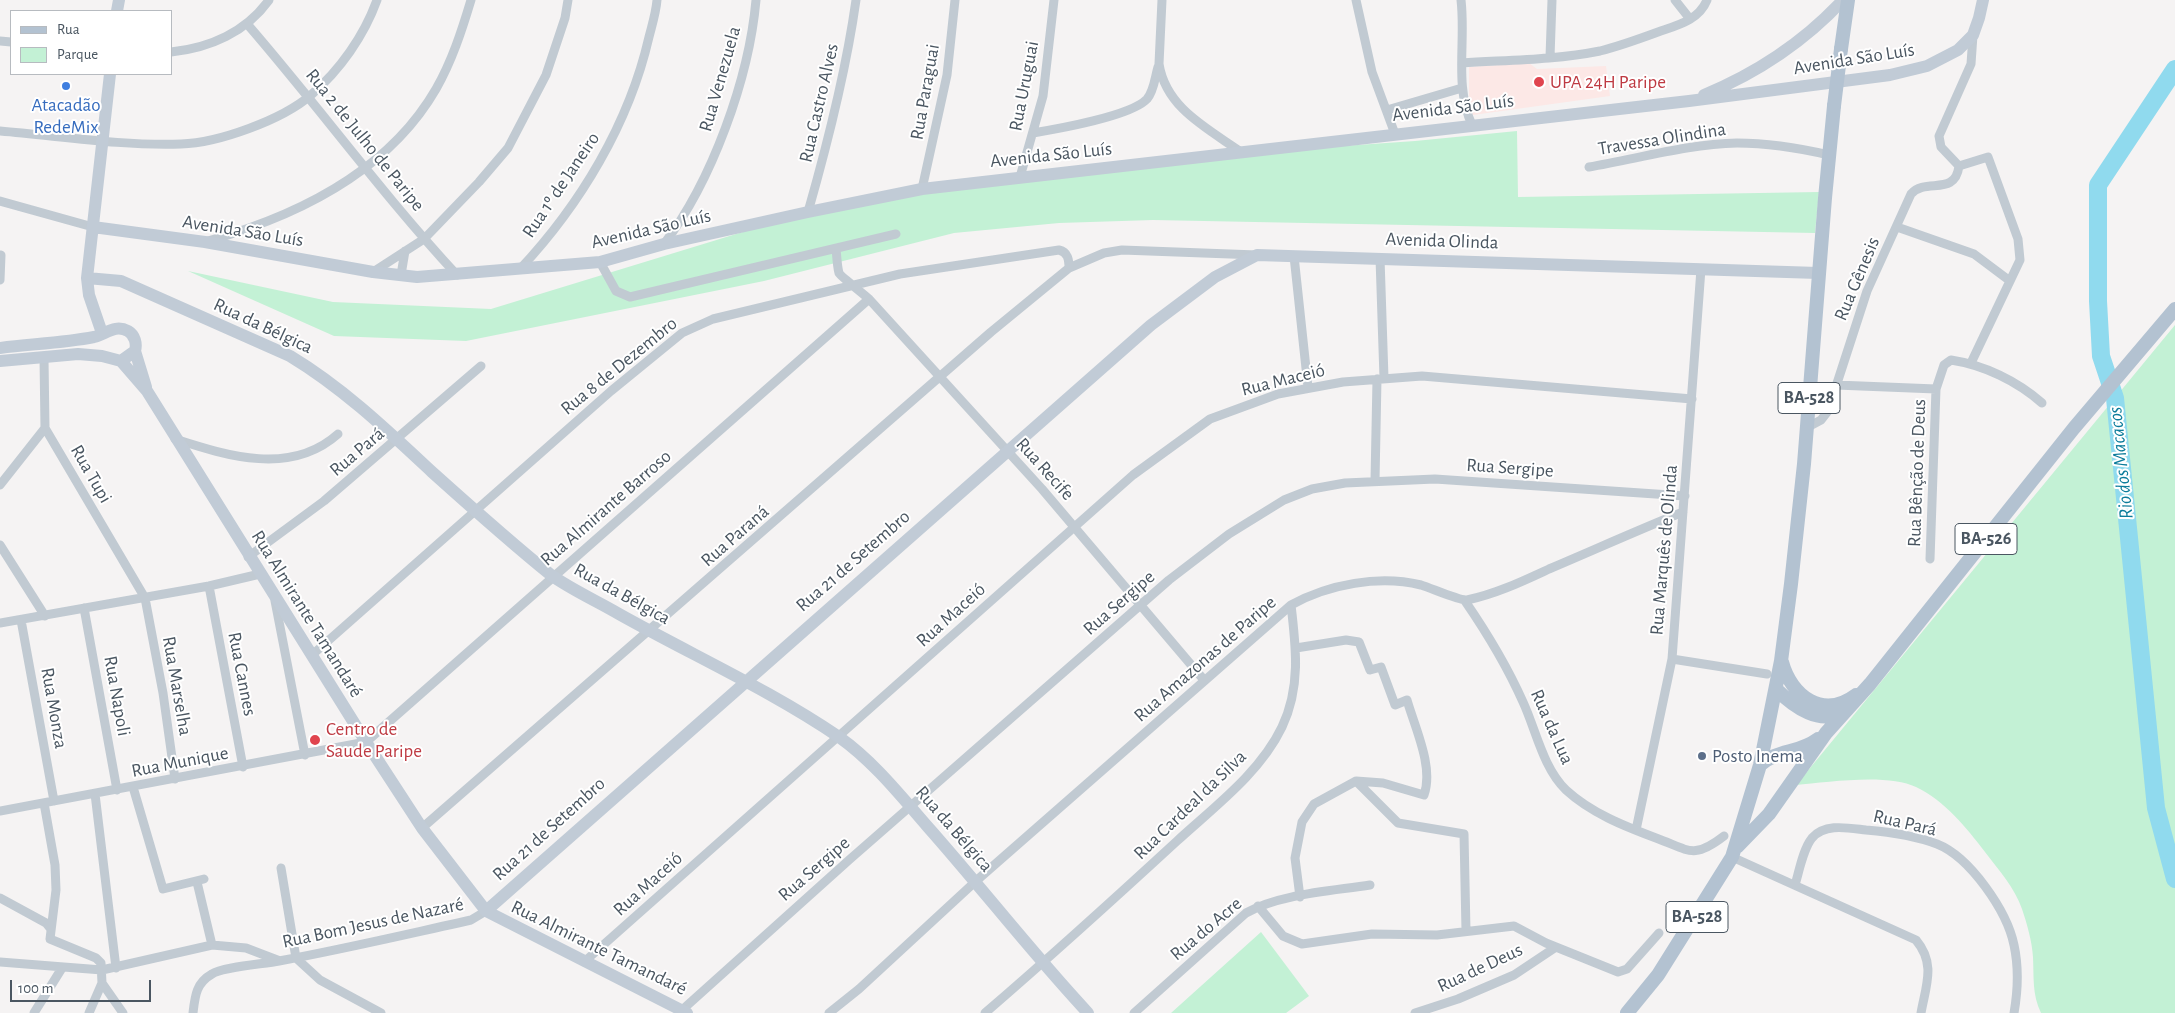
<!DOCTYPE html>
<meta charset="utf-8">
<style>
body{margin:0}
#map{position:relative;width:2175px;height:1013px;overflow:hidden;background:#f5f3f3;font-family:"Alegreya Sans",sans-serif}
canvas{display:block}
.legend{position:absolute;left:10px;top:10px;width:162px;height:65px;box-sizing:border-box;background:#fff;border:1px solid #b7bbc0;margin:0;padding:6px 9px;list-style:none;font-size:15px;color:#4a5661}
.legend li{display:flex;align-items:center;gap:10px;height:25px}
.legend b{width:25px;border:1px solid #b7bbc0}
.scale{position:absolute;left:10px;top:980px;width:141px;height:22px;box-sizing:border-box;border:2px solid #4a5661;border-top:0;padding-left:6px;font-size:15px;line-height:18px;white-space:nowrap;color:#4a5661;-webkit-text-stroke:4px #fff;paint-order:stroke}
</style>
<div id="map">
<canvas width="2175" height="1013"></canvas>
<ul class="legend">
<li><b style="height:6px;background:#b3c2d1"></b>Rua</li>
<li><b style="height:14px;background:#c3f1d5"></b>Parque</li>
</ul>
<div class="scale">100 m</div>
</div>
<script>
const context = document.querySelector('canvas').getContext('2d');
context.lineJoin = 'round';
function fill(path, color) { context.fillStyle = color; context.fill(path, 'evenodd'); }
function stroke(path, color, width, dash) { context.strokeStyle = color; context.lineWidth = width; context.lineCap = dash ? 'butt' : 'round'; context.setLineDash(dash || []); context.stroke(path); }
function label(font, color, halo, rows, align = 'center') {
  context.font = font + ' "Alegreya Sans",sans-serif'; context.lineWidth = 4; context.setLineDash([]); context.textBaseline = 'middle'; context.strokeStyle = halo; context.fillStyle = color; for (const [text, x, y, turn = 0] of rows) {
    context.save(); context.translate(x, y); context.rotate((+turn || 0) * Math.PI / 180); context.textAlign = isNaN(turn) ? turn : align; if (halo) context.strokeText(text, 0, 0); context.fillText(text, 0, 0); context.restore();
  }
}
fill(new Path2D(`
 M1529,63L1537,69L1606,66L1610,96L1473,115L1469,96V67Z`), '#fce8e6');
fill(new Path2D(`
 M1517,131L1518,197L1819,192L1815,233L1153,220L1059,223L954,233L764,281L466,341L334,336L188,271L333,302L491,309L808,212L918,190L1242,153L1415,141Z
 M2175,325V1013H2041C2032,994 2034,978 2033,957C2032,941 2027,924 2022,909C2015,888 1998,869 1985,852C1966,827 1945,801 1916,787C1889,773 1826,782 1796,785Z
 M1261,932L1309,996L1286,1013H1171Z`), '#c3f1d5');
stroke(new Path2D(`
 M2175,69L2098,185V301L2101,356L2115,398L2156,808L2175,879`), '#90daee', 18);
stroke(new Path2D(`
 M1162,0L1159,64C1166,108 1207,128 1241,152
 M1356,0L1372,72L1395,134
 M1461,0C1466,42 1454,86 1472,125
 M1675,0L1690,19
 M248,25C319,107 383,195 457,275
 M0,41L11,42
 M171,52C210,48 246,32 269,0
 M1550,57L1552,0
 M1462,63C1508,60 1555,60 1600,51C1620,46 1639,39 1658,32C1678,25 1699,20 1707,0
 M1387,110L1462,88
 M0,131C60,136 121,146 181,144C218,143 282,120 311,95C340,70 364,36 377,0
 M1033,133C1057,129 1131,116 1147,99C1154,91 1155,77 1158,67
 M1959,166L1988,157L2018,239L2020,260L1971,363
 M1959,166L1941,147L1939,136L1971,64L1973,35
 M1589,167C1637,159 1688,144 1737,143C1769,143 1799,148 1829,155
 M1020,177L1043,96L1054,0
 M922,189L947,75L955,0
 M0,201L93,227
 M808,212C828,142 846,72 856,0
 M1897,227L1974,254L2010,281
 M208,241C297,216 388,172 436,89C452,61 462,30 471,0
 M664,244C712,181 749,79 756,0
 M836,249C837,257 837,266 839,273C840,276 864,294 869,299L1042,489L1204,680
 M1294,256L1308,387
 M1380,258L1384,378
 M600,262L616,291L630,297L896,234
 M520,269C580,205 629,124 649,37C652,25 656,13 657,0
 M373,272L424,239L479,182L508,148L546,75L565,18L568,0
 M401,275L405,251
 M0,280L1,255
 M44,358L45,428L145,598L163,693L175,779
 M1836,385L1936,389L1944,365L1951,360C1984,365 2017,381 2042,403
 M1806,428L1821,420L1828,411L1867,291L1911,194C1926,177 1955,197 1959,166
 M175,439C228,456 291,476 338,434
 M1375,481L1377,379
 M0,485L45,428
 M0,545L45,616
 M248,557L324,501L481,366
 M1930,559L1936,389
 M209,586L243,767
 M275,601L305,755
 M1465,601C1487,633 1507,666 1523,702C1536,730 1543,768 1566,790C1591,813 1624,826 1656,838C1689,850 1693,860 1724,836
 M84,608L117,790
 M21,620L54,801
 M0,623L209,586L260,574
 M1296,648L1346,640L1359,642L1370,670L1381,667L1395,705L1407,700C1415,728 1434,767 1424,795L1383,783L1356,781L1314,804L1302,822L1295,858L1300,897
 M312,655L611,391L682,333L713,319L900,274L1059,250C1068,252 1069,260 1069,268
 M1672,659L1767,674
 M1356,781L1398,823L1464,834L1466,931
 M133,787L163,889L204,879
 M95,794L116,968
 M44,803L55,865L56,890L50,939L96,958L101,963L102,983L89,1013
 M0,811L366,742L869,299
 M422,828L991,332L1069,268L1104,253L1122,250L1257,255
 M1636,830L1672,659L1701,269
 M1732,857L1916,940C1936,964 1926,985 1921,1013
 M281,868L296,958L320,980L381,1013
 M197,882L212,945
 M1795,885C1799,872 1803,849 1812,838C1825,823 1848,828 1866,830C1889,832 1916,836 1937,844C1970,857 2007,911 2014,945C2019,968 2018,990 2014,1013
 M0,898L46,923L50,928
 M1258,906L1283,936L1302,944L1372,934L1437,935L1514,926L1546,943L1618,972L1627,969L1659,933
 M0,962L102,970L212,945L246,948L280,961
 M584,962L1133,475L1210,419L1278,394L1343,382L1422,376L1692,399
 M102,983L123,1013
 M682,1010L849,860L1169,580L1229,534L1284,500L1312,489L1345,483L1435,479L1685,496
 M34,1013L62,968
 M193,1013C195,996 196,983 212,974C222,967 264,964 279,961C339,950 399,936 458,923L471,920L486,911
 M829,1013L859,989L976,881L1291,605C1329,584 1379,575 1421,585C1431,588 1460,601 1467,600C1496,594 1523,581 1549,569C1594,550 1638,530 1683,512
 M985,1013C1050,957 1114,899 1177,841C1214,807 1260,773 1282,727C1301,687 1296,647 1291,605
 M1134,1013L1246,913C1279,894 1332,891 1370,885
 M1415,1013L1458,999L1514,975L1556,947`), '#c1cad2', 9);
stroke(new Path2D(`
 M117,11L119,0
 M1704,95C1757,73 1803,43 1843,0
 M93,227L205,242L373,272L417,277L600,262L664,244L808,212L922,189L1689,101L1890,75L1927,66L1958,50L1973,35L1979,18L1983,0
 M87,278L121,281L290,356C343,388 387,430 432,472C471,507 510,542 551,575C572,590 597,601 619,614C692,655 770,690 839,737C873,761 900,795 927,826C982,888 1032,953 1088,1013
 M102,333L89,295L87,278L110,74
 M0,348C31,344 63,343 94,337C106,334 115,324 128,331C135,335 137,344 135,351L121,361L102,356L78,354L0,361
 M135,351L146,387
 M121,361L147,391L366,742L422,828L486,911L687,1013
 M486,911L1151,325L1215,277L1257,255L1818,273`), '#c1cbd6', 12);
stroke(new Path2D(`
 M1841,49L1848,0
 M1782,662C1791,696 1823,720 1856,695
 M1776,689C1793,706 1822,728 1845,709
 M1760,765C1778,749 1798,754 1818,739
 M1737,847L1769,814L1826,733L1870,684L2074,428L2175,309
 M1627,1013L1658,975L1732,857L1760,765L1781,661L1791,584L1804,464L1825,198L1834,106`), '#b3c2d1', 14);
stroke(new Path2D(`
 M1834,106L1841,49`), '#b3c2d1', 14);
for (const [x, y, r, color] of [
 [1539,82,6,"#e0444e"],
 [66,86,5,"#3f7fe0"],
 [315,740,6,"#e0444e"],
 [1702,756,5,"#5c6f8a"]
]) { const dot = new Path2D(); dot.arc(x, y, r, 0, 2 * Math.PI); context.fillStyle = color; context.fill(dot); stroke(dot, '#fff', 2); }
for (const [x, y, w] of [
 [1809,398,62],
 [1986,539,62],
 [1697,917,62]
]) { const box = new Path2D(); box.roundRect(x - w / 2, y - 15.5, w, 31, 4); context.fillStyle = '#fff'; context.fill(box); stroke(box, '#4a5661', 1); }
label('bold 18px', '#4a5661', null, [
 ["BA-528",1809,398],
 ["BA-526",1986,539],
 ["BA-528",1697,917]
]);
label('19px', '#4a5661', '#fff', [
 ["Avenida São Luís",1854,59,-9],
 ["Rua Venezuela",720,79,-74],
 ["Rua Uruguai",1024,86,-79],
 ["Rua Paraguai",925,92,-80],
 ["Rua Castro Alves",819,103,-77],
 ["Avenida São Luís",1453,108,-7],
 ["Travessa Olindina",1662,139,-9],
 ["Rua 2 de Julho de Paripe",365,140,51],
 ["Avenida São Luís",1051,155,-6],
 ["Rua 1º de Janeiro",561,185,-56],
 ["Avenida São Luís",651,229,-13],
 ["Avenida São Luís",243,231,9],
 ["Avenida Olinda",1442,241,2],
 ["Rua Gênesis",1857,279,-67],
 ["Rua da Bélgica",263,326,25],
 ["Rua 8 de Dezembro",619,366,-39],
 ["Rua Maceió",1283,380,-14],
 ["Rua Pará",357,452,-40],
 ["Rua Sergipe",1510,468,4],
 ["Rua Recife",1045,469,48],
 ["Rua Bênção de Deus",1917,473,-88],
 ["Rua Tupi",91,474,60],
 ["Rua Almirante Barroso",606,508,-41],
 ["Rua Paraná",735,536,-41],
 ["Rua Marquês de Olinda",1664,550,-85],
 ["Rua 21 de Setembro",853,561,-41],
 ["Rua da Bélgica",622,594,29],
 ["Rua Sergipe",1119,603,-41],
 ["Rua Almirante Tamandaré",307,614,58],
 ["Rua Maceió",951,615,-42],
 ["Rua Amazonas de Paripe",1205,659,-41],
 ["Rua Cannes",242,674,79],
 ["Rua Marselha",177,686,80],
 ["Rua Napoli",117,696,80],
 ["Rua Monza",54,708,80],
 ["Rua da Lua",1552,727,66],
 ["Rua Munique",180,762,-11],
 ["Rua Cardeal da Silva",1190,805,-44],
 ["Rua Pará",1905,823,13],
 ["Rua 21 de Setembro",549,829,-42],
 ["Rua da Bélgica",954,829,49],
 ["Rua Sergipe",814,869,-41],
 ["Rua Maceió",648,884,-42],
 ["Rua Bom Jesus de Nazaré",373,923,-12],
 ["Rua do Acre",1206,929,-40],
 ["Rua Almirante Tamandaré",599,948,26],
 ["Rua de Deus",1480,968,-25]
]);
label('19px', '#be3a42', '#fff', [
 ["UPA 24H Paripe",1550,82],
 ["Centro de",326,729],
 ["Saude Paripe",326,751]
], 'left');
label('19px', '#366cbe', '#fff', [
 ["Atacadão",66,105],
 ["RedeMix",66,127]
]);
label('19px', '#4e5e75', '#fff', [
 ["Posto Inema",1712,756]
], 'left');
label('italic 20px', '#0c7c9b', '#fff', [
 ["Rio dos Macacos",2121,463,-96]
]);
</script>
